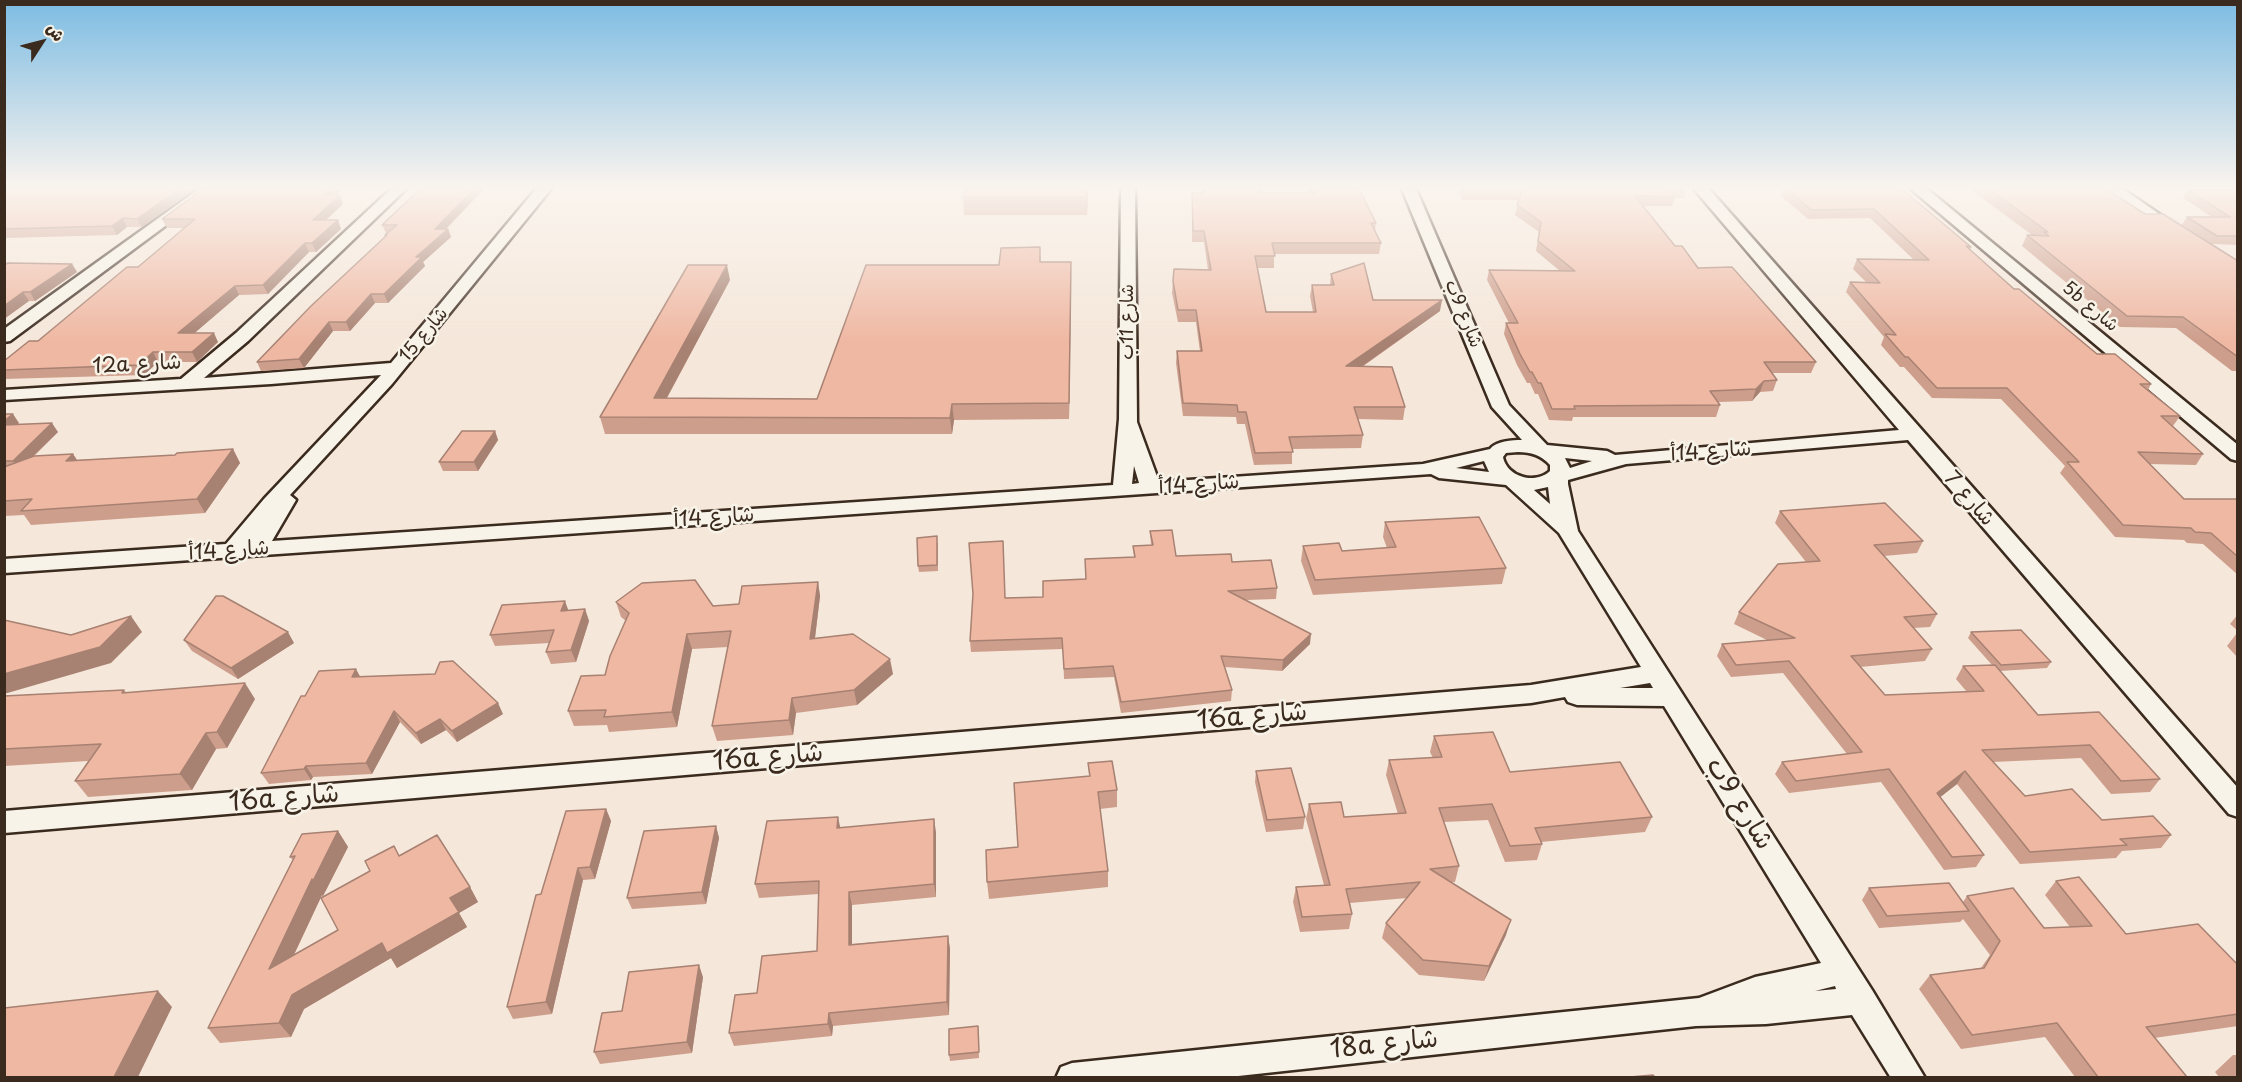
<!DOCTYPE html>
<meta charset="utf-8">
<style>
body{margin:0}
#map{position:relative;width:2242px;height:1082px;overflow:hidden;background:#f5e7da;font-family:"Playpen Sans","Playpen Sans Arabic",sans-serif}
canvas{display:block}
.frame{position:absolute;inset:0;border:6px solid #3b2a1e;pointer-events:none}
.north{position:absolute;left:12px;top:12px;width:60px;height:60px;-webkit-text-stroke:4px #f7f3e8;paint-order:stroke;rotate:54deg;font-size:16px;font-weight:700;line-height:24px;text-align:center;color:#3b2a1e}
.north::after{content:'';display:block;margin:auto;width:21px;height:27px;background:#3b2a1e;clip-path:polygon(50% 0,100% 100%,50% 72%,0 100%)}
</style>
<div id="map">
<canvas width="2242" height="1082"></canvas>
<div class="frame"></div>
<div class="north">ش</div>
</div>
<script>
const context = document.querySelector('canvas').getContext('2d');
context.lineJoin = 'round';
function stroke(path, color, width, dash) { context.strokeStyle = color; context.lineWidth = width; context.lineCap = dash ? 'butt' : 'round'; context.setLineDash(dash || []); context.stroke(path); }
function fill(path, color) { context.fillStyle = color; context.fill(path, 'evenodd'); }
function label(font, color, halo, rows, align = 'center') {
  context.font = font + ' "Playpen Sans","Playpen Sans Arabic",sans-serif'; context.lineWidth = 5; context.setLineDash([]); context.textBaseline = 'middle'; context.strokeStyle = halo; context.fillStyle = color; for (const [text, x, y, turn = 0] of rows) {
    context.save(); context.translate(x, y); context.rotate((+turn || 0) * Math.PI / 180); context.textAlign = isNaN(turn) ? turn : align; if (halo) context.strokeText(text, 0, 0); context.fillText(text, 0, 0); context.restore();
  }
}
const street = new Path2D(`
 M199,189H215L10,341L4,342V329Z
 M391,189H406L248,341L204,378L391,363L536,189H551L392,384L290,495L296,500L272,541L1113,485L1119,419L1121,189H1135L1137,422L1159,482L1423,464L1490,449C1496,441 1512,440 1522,440L1492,407L1402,189H1416L1509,405L1547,445L1607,451L1615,455L1899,430L1694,189H1709L2238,788V817L2229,814L1908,440L1626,464L1568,480V484L1578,531L1872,990L1925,1078H1891L1852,1015L1766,1024L1696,1026L1220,1078H1056L1061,1067L1072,1063L1699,998L1755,977L1821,963L1664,706L1577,705L1568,702L1565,697L1531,703L4,833V811L1531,685L1641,667L1559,533L1506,485L1439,478L1431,474L4,573V559L226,544L264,499L381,375L271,384L4,400V390L181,379L236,333ZM1518,452C1531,452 1541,455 1550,465V471C1535,485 1507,477 1503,457L1506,453ZM1565,458L1592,461L1570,468ZM1484,461L1489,472L1456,468ZM1134,466L1139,483L1132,484ZM1548,487L1550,504L1534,490ZM1650,683L1653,688H1620ZM1835,986L1836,989L1815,991Z
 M1911,189H1927L2238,445V461L2231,459Z
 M2106,189H2123L2181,229L2179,232H2169Z`);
stroke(street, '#3b2a1e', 5);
fill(street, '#f7f3e8');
fill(new Path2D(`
 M4,189H195L142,227H127L117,235L4,238Z
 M203,189H342L336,195H340L343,204L326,220L341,229L316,252H309L268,294L239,295L194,333L218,342L197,362H158L144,375L4,379V361L38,341L138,267L185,228H167L162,219Z
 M484,189L446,229H448L451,237L423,262L425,266L388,303H375L350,331H333L304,368L261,371L257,362L385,237V235L387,233H386L382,225Z
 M1088,189L1087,215H964L963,197Z
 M1201,189H1261L1262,193H1308L1307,189H1359L1376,223L1375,231L1381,243L1379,254H1274V268H1257L1266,312H1313L1310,296L1312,285H1330L1331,274L1373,300L1440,311L1362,367L1405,407L1403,420L1358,419L1363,435L1361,448L1292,449V464L1254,465L1245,424H1237L1236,417L1183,416L1176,363L1177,351H1200L1196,322H1178L1172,293L1173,281L1208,270L1204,242H1192V193H1202Z
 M1458,189H1686L1684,198H1675L1672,206H1643L1675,246L1698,268L1816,362L1811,373H1772L1777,380L1773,391L1760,392L1752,401L1718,402L1720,405L1716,417H1573L1572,421L1549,420L1538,394H1535L1530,383H1527L1517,365L1504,334L1506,323H1509L1487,280L1489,270L1560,271L1536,251L1539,232L1515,215L1519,200H1462Z
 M1783,189H1902L1971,247L1970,250L2014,289L2097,354L2151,384L2148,390L2180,416L2173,426L2203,454L2196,465L2149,464L2184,499H2238V575L2203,544L2187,543L2184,540L2115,537L2060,473L2065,466L2001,399L1932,398L1904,367H1900L1881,345L1884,337L1846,292L1850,282H1866L1853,269L1857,259L1914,260L1870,218L1808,219L1781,196Z
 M1970,189H2106L2145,214L2238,261V371H2232L2176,328L2120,327L2022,246L2027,235H2032Z
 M2222,189H2238V215L2236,217H2238V245L2212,244L2182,225L2187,217H2212L2183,198L2188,190H2223Z
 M1040,262H1071L1069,419L954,420L952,434H605L600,417L730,280L667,398L817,399L999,265Z
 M72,264L77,272L35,301H29L4,319V265Z
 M4,414L19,423L17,424L58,432L34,456L73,454L77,460L175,455L233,449L240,463L205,513L31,525L24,515L4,516Z
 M495,431L498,440L478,471H443L439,462Z
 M1780,511L1923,541L1917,553L1884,556L1937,614L1930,627L1913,628L1932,649L1925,661L1860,667L1885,695L1967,692L1956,679L1963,666L1992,665L1968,638L1971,632L2051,662L2047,668L2000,671L2038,715L2160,779L2150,792L2111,794L2081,758L1993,762L2025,796L2102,820L2171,835L2161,848L2122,851L2116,858L2020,864L1957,784L1940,797L1984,855L1976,867L1944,870L1881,782L1789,793L1775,774L1782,762L1847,754L1783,673L1731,677L1717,656L1722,644L1767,640L1734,624L1739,612L1806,562L1775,523Z
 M1385,522L1506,568L1502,584L1313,595L1301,561L1303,546L1342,551L1387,548L1383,537Z
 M1150,531L1176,556L1232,562L1277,588L1276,599L1246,600L1310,644L1282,671L1225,667L1232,690L1231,701L1121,713L1114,677L1064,679L1063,649L971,652L970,641L1006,598L1043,597L1134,557L1133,546L1151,545Z
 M938,542V571L919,572L918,566Z
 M818,582L820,596L815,638L893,674L857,705L796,713L793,735L717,741L712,726L728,647L692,649L677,727L609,732L607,725L574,726L568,711L605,675L626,621L621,617L616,602L713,606L739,604Z
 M585,609L589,621L576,662L551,664L546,652L550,643L495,646L490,635L568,610Z
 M2238,614V631L2230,624Z
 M2237,633H2238V658L2227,646Z
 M184,640L294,643L238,679L192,651Z
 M361,677L503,714L457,742L446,730L421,744L400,722L372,774L313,777L311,780L269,784L261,773L305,696Z
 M124,690L126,692L255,699L227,748L216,749L192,790L88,797L75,781L88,761L4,766V696Z
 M1434,736L1510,772L1652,817L1645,832L1541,842L1542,844L1537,860L1505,862L1488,820L1444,822L1459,866L1455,882H1451L1506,935L1484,981L1419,975L1382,938L1386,923L1407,898L1350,903L1352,914L1349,929L1300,932L1293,902L1296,887L1324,885L1306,819L1309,804L1344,817L1398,814L1386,775L1389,760L1433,758L1430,752Z
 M1088,763L1117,790V807L1100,809L1108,871V887L989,899L987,882L1018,847L1089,776Z
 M1256,771L1305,817L1303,829L1266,832L1255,782Z
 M606,809L611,821L595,879L583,880L552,1014L513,1019L507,1007L541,894Z
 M716,826L719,838L706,904L632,909L627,898Z
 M841,828L936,832V897L852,905V944L948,936L950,949L949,1015L833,1026L832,1036L734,1046L729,1033L757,993L817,951L819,894L759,898L755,884Z
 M338,831L348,847L323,896L322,895L294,955L338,930L399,856L470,887L478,902L459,913L467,927L397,968L391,958L304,1009L291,1037L220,1043L208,1028L293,860L290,857Z
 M2056,881L2126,934L2238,965V1026L2154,1038L2187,1077H2075L2045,1037L1961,1049L1919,989L1930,975L1981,968L1990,955L1963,919L1960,922L1879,928L1862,900L1869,888L1963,902L1967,896L2044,928L2070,927L2045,895Z
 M703,977L692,1053L600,1064L594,1052L622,1011Z
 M978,1026L979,1058L950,1061L949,1055Z
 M2233,1055H2238V1077H2219L2215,1072Z`), '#ce9e8c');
fill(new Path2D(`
 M179,189H195L142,227L137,219Z
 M330,189H342L327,204L323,195Z
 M474,189H484L438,237L435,229Z
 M1087,189H1088L1087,215L1086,197Z
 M340,195L343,204L317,228L313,220Z
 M123,218L127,227L117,235L112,226Z
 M338,220L341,229L316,252L312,243Z
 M448,229L451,237L423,262L425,266L388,303L384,294L416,257Z
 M305,243L309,252L268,294L263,285Z
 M1071,262V277L1069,419V403Z
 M72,264L77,272L35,301L30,292Z
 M727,265L730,280L658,414L654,398Z
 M235,286L239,295L183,343L178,333Z
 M23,292L29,301L4,319V306Z
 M371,294L375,303L350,331L346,322Z
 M1442,300L1440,311L1344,379L1346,366Z
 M329,322L333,331L304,368L299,359Z
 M214,333L218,342L197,362L192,352Z
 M153,352L158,362L144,375L139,365Z
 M1764,381L1760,392L1752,401L1756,389Z
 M952,404L954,420L952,434L950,418Z
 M13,414L19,423L6,434L4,432V421Z
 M52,423L58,432L19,470L13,461Z
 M495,431L498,440L478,471L474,462Z
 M233,449L240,463L205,513L197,499Z
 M73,454L82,468L66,461Z
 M818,582L820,596L813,654L810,639Z
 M565,601L569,612L561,611Z
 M585,609L589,621L576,662L571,650Z
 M131,616L142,632L111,663L4,694V674Z
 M288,632L294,643L238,679L231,668Z
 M687,634L692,649L677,727L672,712Z
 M1311,634L1310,644L1282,671L1283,660Z
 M890,659L893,674L857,705L854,690Z
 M356,669L362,680L352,677Z
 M245,683L255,699L227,748L217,732Z
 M792,698L796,713L793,735L789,720Z
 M498,703L503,714L457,742L452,731Z
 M394,711L400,722L372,774L366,763Z
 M440,719L446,730L421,744L416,733Z
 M206,733L216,749L192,790L180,774Z
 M306,766L313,777L311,780L304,769Z
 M1965,771L1957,784L1929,806L1937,793Z
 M606,809L611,821L595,879L590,867Z
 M838,817L841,831L837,828Z
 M934,819L936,832V897L934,884Z
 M716,826L719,838L706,904L702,892Z
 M338,831L348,847L323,896L322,895L280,984L269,969L312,879Z
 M578,868L583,880L552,1014L546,1002Z
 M470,887L478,902L459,913L467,927L397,968L391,958L304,1009L291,1037L279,1023L292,995L382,943L450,898Z
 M849,892L852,905V958L849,945Z
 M1511,920L1506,935L1484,981L1489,966Z
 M948,936L950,949L949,1015L947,1002Z
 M699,965L703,977L692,1053L687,1042Z
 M158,991L172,1007L138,1077H114Z
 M829,1013L833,1026L832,1036L828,1024Z`), '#a78172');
const building = new Path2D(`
 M4,189H179L137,219L123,218L112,226L4,229Z
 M203,189H330L323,195H340L313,220H338L312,243H305L263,285L235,286L178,333H214L192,352H153L139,365L4,370V361L29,341H38L127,267H138L195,219H162Z
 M420,189H474L435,229H448L416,257H422L384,294H371L346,322H329L299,359L257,362L311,306L387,235H385L397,225H382Z
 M965,189H1087L1086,197H963Z
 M1203,189H1261L1262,193H1314L1313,189H1359L1376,223H1371L1381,243H1272L1275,256H1255L1266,312H1316L1312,285H1334L1331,274L1364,263L1373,300H1442L1346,366L1392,367L1405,407H1354L1363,435L1289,437L1293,452L1255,453L1246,412H1238L1237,405L1183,403L1177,351H1202L1196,310H1178L1173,281L1174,269L1211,270L1204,231H1193L1192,193H1204Z
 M1464,189H1670L1675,197L1635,196L1675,246H1682L1698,268L1732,267L1816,362H1764L1777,380L1764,381L1756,389L1710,391L1720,405L1574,406L1575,409H1552L1541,383H1538L1532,372H1530L1520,354L1506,323H1518L1489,270L1575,271L1538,241L1541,222L1517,205L1522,190H1464Z
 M1787,189H1902L1971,247L1966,246L2014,289H2019L2097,354H2115L2151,384H2140L2180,416H2161L2203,454L2138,452L2184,499H2238V557L2211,533L2195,532L2191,528L2123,525L2067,462H2079L2007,388H1937L1908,357H1905L1885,334L1896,335L1850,282L1880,283L1857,259L1929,260L1874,209L1811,210Z
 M1989,189H2106L2145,214H2163L2238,261V357L2183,317L2127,316L2027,235L2049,236L2044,232H2048Z
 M2188,190H2238V214L2236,217H2238V236H2217L2187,217H2230Z
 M1040,247V262H1071L1069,403L952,404L950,418L600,417L688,265H727L654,398L817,399L866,265H999L1001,248Z
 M8,263L72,264L30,292H23L4,306V265Z
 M4,414H13L4,421Z
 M52,423L13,461H4V425Z
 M462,431H495L474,462H439Z
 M233,449L197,499L21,511L32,499L4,501V467L34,456L73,454L66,461L175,455L177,453Z
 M1885,503L1923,541L1874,545L1937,614L1904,617L1932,649L1851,656L1885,695L1984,691L1963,666L1995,665L2038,715L2099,712L2160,779L2121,781L2090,745L1982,750L2025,796L2072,789L2102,820L2153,816L2171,835L2120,839L2127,845L2030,852L1965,771L1937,793L1984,855L1952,857L1889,769L1796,781L1782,762L1862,752L1789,661L1736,665L1722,644L1795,638L1739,612L1778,564L1820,561L1780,511Z
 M1479,517L1506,568L1315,580L1303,546L1339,543L1342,551L1396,547L1385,522Z
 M1172,530L1176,556L1231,554L1232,562L1271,560L1277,588L1228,591L1311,634L1283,660L1221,656L1232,690L1121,702L1113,666L1064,669L1062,638L970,641L973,594L969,543L1003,541L1005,598L1043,597V581L1086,579L1085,559L1135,557L1133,546L1153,545L1150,531Z
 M937,536V565L918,566L917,538Z
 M695,580L713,606L739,604L742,586L818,582L810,639L853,634L890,659L854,690L792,698L789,720L712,726L731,631L687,634L672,712L604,717L606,710L568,711L581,676L605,675L610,656L629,613L616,602L642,583Z
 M216,596H223L288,632L231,668L184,640Z
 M565,601L561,611L585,609L571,650L546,652L554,630L490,635L502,605Z
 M131,616L100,647L4,674V620L71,635Z
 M2021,630L2051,662L2001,665L1971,632Z
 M453,661L498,703L452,731L440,719L416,733L394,711L366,763L306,766L304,769L261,773L301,696H305L319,671L356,669L352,677L435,674L440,662Z
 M245,683L217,732L206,733L180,774L75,781L101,744L4,749V696L124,690L122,693Z
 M1493,732L1510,772L1620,762L1652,817L1535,828L1542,844L1510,846L1492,804L1439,808L1459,866L1430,869L1511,920L1489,966L1423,960L1386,923L1420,882L1346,889L1352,914L1302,917L1296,887L1330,885L1309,804L1341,802L1344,817L1406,813L1389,760L1442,757L1434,736Z
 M1112,761L1117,790L1098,792L1108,871L987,882L986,850L1018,847L1014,783L1090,776L1088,763Z
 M1291,768L1305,817L1267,820L1256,771Z
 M606,809L590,867L578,868L546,1002L507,1007L536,895L541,894L566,811Z
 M838,817L837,828L934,819V884L849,892V945L948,936L947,1002L829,1013L828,1024L729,1033L735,995L757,993L762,956L817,951L819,881L755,884L767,821Z
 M716,826L702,892L627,898L644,831Z
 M338,831L313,881L312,879L269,969L338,930L321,898L370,871L365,861L394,846L399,856L437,835L470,887L450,898L459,912L387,953L382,943L292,995L279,1023L208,1028L295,856L290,857L302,834Z
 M2079,877L2126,934L2198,924L2238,965V1014L2146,1027L2187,1077H2098L2057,1023L1972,1035L1930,975L1984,968L2000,941L1967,896L2013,888L2044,928L2092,926L2056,881Z
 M1949,883L1969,911L1887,916L1869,888Z
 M699,965L687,1042L594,1052L602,1013L622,1011L629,972Z
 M158,991L114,1077H4V1008Z
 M978,1026L979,1052L949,1055V1029Z
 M1653,1075L1655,1077H1630Z`);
fill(building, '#efb8a3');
stroke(building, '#a78172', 1.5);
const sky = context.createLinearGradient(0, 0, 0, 341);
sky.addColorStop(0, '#7dbce3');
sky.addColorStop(0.55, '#faf4ee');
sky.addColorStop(1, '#faf4ee00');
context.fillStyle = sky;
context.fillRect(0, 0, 2242, 341);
label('18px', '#3b2a1e', '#f7f3e8', [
 ["5b شارع",2090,307,40],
 ["شارع 9ب",1463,314,68],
 ["شارع 11ب",1128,322,-90],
 ["شارع 15",424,335,-50]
]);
label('21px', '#3b2a1e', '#f7f3e8', [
 ["12a شارع",137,365,-3],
 ["شارع 14أ",1711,452,-4],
 ["شارع 14أ",1199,485,-4],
 ["شارع 7",1969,499,49],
 ["شارع 14أ",714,518,-4],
 ["شارع 14أ",229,551,-4]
]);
label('26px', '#3b2a1e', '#f7f3e8', [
 ["16a شارع",1252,717,-5],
 ["16a شارع",768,758,-5],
 ["16a شارع",284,799,-5],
 ["شارع 9ب",1739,804,58],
 ["18a شارع",1384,1045,-6]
]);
</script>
